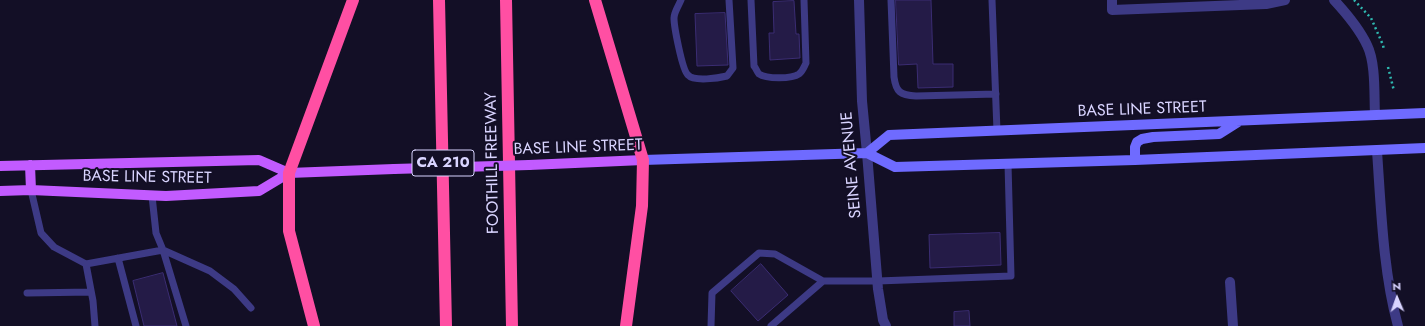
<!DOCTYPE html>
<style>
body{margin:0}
#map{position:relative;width:1425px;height:326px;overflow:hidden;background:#130f26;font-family:Jost,sans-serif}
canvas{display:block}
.north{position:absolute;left:1377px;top:278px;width:40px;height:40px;-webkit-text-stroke:3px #130f26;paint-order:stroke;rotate:358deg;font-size:11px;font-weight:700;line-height:16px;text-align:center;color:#d9d4ff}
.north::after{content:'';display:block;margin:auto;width:14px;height:18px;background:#d9d4ff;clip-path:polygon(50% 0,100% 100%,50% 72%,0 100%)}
</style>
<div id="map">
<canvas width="1425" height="326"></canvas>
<div class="north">N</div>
</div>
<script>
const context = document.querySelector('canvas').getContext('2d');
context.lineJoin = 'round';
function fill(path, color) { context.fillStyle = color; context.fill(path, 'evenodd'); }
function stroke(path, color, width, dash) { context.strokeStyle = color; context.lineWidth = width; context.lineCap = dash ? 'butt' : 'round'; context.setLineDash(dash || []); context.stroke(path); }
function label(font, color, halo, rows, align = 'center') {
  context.font = font + ' Jost,sans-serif'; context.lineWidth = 4; context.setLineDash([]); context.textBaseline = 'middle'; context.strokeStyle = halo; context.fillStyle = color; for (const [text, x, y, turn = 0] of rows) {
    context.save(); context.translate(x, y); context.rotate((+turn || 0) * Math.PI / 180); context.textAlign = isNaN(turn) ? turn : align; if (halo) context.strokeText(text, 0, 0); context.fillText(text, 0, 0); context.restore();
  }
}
const building = new Path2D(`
 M896,0H931L933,64H953V87L918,88L917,64L899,65Z
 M794,1L796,34H799L800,58L770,60L769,33H774L773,2Z
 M725,13L728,65L697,66L695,14Z
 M1000,233L1001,265L930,268L929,235Z
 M761,264L788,295L758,321L731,291Z
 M163,273L177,326H144L133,281Z
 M969,311L970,326H954V312Z`);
fill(building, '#241b47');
stroke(building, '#3b2d73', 1);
stroke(new Path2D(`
 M1354,0L1371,18L1383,45L1384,50
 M1388,67L1394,91`), '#2fb8b0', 2.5, [2, 3]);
stroke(new Path2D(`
 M681,0C679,5 674,12 674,18C674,26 682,70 688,75C694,82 719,78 727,76L733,68L729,0
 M751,0L754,66C756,68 757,72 759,74C766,79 792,79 799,74C803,71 804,67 806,63L804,0
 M891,0L894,77C896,92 900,95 916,96L996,94
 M992,0L997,131
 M31,190L41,233L54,247L86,264L93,301L95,326
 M163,250L210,271L234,289L251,308
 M163,250L186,326
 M118,258L136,326
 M86,264L163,250L156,233L152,196
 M27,293L91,292
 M711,326L712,293L759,253L775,254L823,281
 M771,326L823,281H878L1011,276L1008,164`), '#3d3a85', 7);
stroke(new Path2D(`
 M859,0L862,101L867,153L878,289L883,320L886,326
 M1112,0V10L1266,4L1285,0
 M1334,0C1347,14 1359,28 1367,45C1376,63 1374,95 1375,115
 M1377,151C1381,207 1383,272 1398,326
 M1230,282L1233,326`), '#3d3a85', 10);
stroke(new Path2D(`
 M867,153L889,135L1425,113
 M643,160L867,153L895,167L1135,160L1425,148
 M1135,160V147L1137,142L1142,139L1153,137L1219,134L1238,122`), '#6f6bff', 10);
stroke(new Path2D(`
 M30,165L31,190
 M529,165L643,160
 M0,166L259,160L289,173L394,169
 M0,191L31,190L166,196L259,191L289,173`), '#c25bff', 10);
stroke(new Path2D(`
 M439,0L446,326
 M506,0L512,326
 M595,0L643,160L642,206L626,326
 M314,326L289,231V173L353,0`), '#ff4fa3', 12);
stroke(new Path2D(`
 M394,169L529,165`), '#c25bff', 10);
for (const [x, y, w] of [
 [443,163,62]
]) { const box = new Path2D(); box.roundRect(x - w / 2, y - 13, w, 26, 3); context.fillStyle = '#130f26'; context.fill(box); stroke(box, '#d9d4ff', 1); }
label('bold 15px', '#d9d4ff', null, [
 ["CA 210",443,163]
]);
label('16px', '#d9d4ff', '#130f26', [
 ["BASE LINE STREET",1142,110,-2],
 ["BASE LINE STREET",578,148,-2],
 ["FOOTHILL FREEWAY",493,163,-91],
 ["SEINE AVENUE",852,165,-95],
 ["BASE LINE STREET",147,178,1]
]);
</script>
